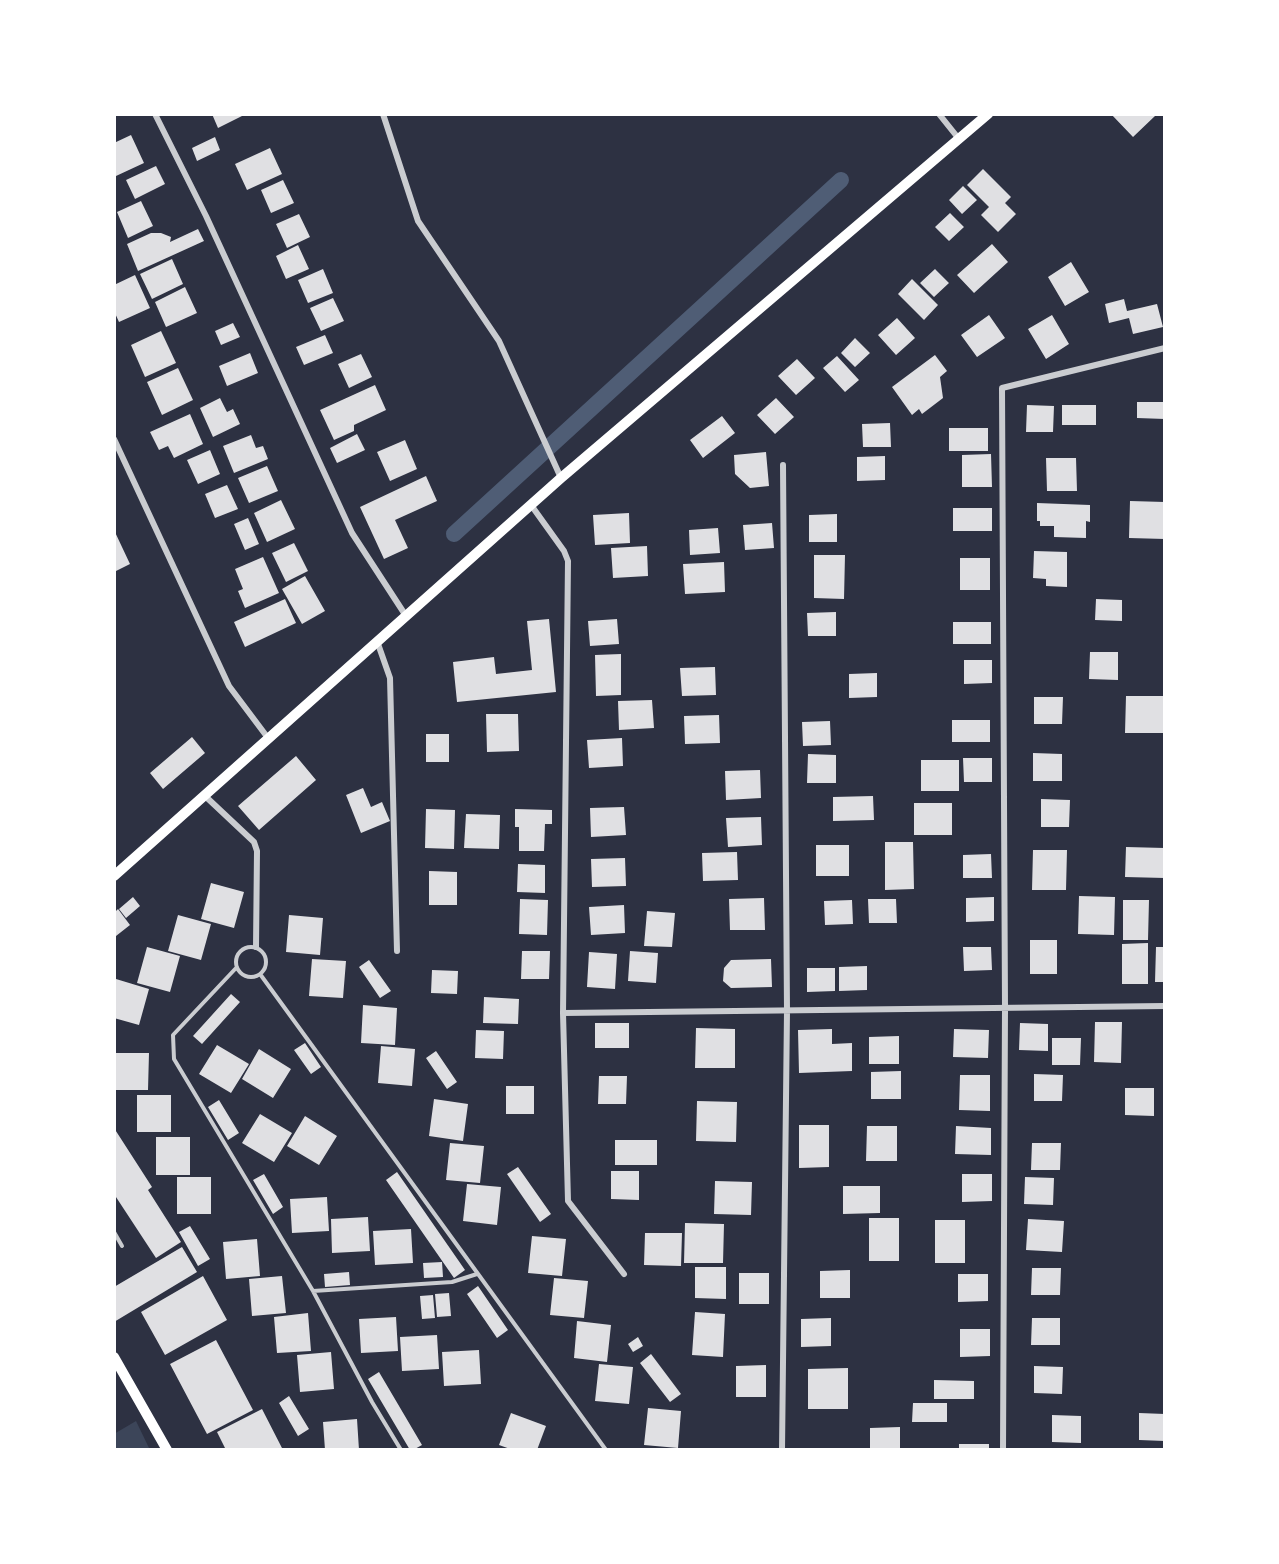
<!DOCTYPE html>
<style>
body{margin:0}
#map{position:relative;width:1279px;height:1564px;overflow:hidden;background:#2d3142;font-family:"DejaVu Sans",sans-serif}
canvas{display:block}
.frame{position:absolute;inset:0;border:116px solid #fff;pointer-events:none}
</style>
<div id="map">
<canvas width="1279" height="1564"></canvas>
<div class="frame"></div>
</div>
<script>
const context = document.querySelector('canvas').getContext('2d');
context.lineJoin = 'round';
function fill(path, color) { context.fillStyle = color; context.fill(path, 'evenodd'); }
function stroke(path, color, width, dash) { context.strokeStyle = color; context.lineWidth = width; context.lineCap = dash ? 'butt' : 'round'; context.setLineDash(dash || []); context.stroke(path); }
fill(new Path2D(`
 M136,1421L150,1450H114V1434Z`), '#3c4559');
stroke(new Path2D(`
 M454,534L841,180`), '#4f5d75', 16);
fill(new Path2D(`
 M212,114H246L218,128Z
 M1111,114H1153L1155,116L1133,137Z
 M131,135L144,163L116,176L114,171V143Z
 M215,137L220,150L197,161L192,148Z
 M270,148L282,174L247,190L235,164Z
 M156,166L165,184L135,199L126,180Z
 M983,169L1011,197L1005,203L1016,214L998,232L981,215L989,207L967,185Z
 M283,180L294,203L271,213L261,190Z
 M963,186L977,200L962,214L949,200Z
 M141,201L153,226L128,238L117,212Z
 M950,213L964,227L949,241L935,227Z
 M299,214L310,237L287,248L276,224Z
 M198,229L204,241L138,271L127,244L151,233H161L171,237L170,242Z
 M992,244L1008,262L974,293L957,275Z
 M298,245L309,269L286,279L276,256Z
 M172,259L183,284L152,299L140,274Z
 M1071,262L1089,292L1065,306L1048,277Z
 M323,269L333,293L308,303L298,280Z
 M935,269L949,283L934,297L920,283Z
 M135,275L150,308L119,322L114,311V285Z
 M912,279L938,305L924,320L898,294Z
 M185,287L197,313L166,327L155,302Z
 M333,298L344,321L321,331L310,308Z
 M1124,299L1127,311L1157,304L1163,327L1133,334L1129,318L1109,323L1105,304Z
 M989,315L1005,338L977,357L961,335Z
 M1052,315L1069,344L1046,359L1028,329Z
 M897,318L915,338L896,355L878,335Z
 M233,323L240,337L221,345L215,331Z
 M161,331L176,363L145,377L131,345Z
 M325,335L333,353L304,365L296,347Z
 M855,338L870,353L855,367L841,353Z
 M250,353L258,373L227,386L219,366Z
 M361,354L372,377L349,388L338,364Z
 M935,355L947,371L940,377L943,398L922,414L919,409L912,415L892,387Z
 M837,356L859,380L845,392L823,368Z
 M797,359L815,378L796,395L778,376Z
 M178,368L193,400L162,415L147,382Z
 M375,385L386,410L354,425V431L334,440L320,410Z
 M220,398L227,412L233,409L240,424L213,437L200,408Z
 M776,398L794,417L775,434L757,415Z
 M1137,402H1165V419L1137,418Z
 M1027,405L1054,406L1053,432H1026Z
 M1062,405H1096V425H1062Z
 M190,414L203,444L174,458L168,446L159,450L150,432Z
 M722,416L735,433L703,458L690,440Z
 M890,423L891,447H863L862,424Z
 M949,428H988V451H949Z
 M357,434L365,450L337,463L330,448Z
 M251,435L256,448L263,446L268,459L234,473L223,446Z
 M405,440L417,469L390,481L377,452Z
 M210,450L220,474L198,484L187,460Z
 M766,452L769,486L750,488L735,474L734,455Z
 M991,454L992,487H962V455Z
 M885,456V480L857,481V457Z
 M1046,458H1076L1077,491H1047Z
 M267,466L278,491L249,503L238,478Z
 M426,476L437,501L395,520L408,548L384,559L360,507Z
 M227,485L238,509L215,518L205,494Z
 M281,500L295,529L267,542L254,513Z
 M1130,501L1165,502V539L1129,538Z
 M1037,503L1090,505V522L1086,521V538L1054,537V526H1040V521H1037Z
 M953,508H992V531H953Z
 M629,513L630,543L595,545L593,515Z
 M837,514V542H809V515Z
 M248,518L259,544L245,550L234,524Z
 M772,523L774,548L745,550L743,525Z
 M718,528L720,553L690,555L689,530Z
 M114,530L130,564L114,572Z
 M294,543L308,571L286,582L272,553Z
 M647,546L648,576L613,578L611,548Z
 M1034,551L1067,552V587L1046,586V579L1033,578Z
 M814,555H845L844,599L814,598Z
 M263,557L279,593L245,608L238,591L243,589L235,569Z
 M960,558H990V590H960Z
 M724,562L725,592L685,594L683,564Z
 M305,576L325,611L302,624L282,589Z
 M285,599L296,623L245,647L234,622Z
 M1096,599L1122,600V621L1095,620Z
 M836,612V636H808L807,613Z
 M549,619L556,692L457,702L453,662L494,657L496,674L532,670L527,621Z
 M617,619L619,644L590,646L588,621Z
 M953,622H991V644H953Z
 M1090,652H1118V680L1089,679Z
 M621,654V695L596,696L595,655Z
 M964,660H992V683L964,684Z
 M715,667L716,695L682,696L680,668Z
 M877,673V697L849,698V674Z
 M1126,696H1164V733H1125Z
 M1034,697H1063L1062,724H1034Z
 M652,700L654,728L619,730L618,701Z
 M486,714H518L519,751L487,752Z
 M719,715L720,743L685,744L684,716Z
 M952,720H990V742H952Z
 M830,721L831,745L803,746L802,722Z
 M426,734H449V762H426Z
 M192,737L205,753L163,789L150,773Z
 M622,738L623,766L589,768L587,740Z
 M1033,753L1062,754V781H1033Z
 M808,754L836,755V783H807Z
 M296,756L316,780L259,830L238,806Z
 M963,758H992V782H964Z
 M921,760H959V791H921Z
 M760,770L761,798L726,800L725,771Z
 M363,788L371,807L382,802L390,821L361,833L346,795Z
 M873,796L874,820L833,821V797Z
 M1041,799L1070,800L1069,827H1041Z
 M914,803H952V835H914Z
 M624,807L626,835L591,837L590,808Z
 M426,809L455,810L454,849L425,848Z
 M515,809L552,810V824H545L544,851H519V827H515Z
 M466,814L500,815L499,849L464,848Z
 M761,817L762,845L728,847L726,818Z
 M885,842H913L914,889L885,890Z
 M816,845H849V876H816Z
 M1126,847L1165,848V878L1125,877Z
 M1033,850H1067L1066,890H1032Z
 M737,852L738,880L703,881L702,853Z
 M991,854L992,878H963V855Z
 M625,858L626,886L592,887L591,859Z
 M518,864L545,865V893L517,892Z
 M429,871L457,872V905H429Z
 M211,883L244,892L234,928L201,919Z
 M1079,896L1115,897L1114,935L1078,934Z
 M133,897L140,906L126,918L119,909Z
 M994,897V921L966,922V898Z
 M764,898L765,930H730L729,899Z
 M520,899L548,900L547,935L519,934Z
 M868,899H896L897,923H869Z
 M852,900L853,924L825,925L824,901Z
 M1123,900H1149L1148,940H1123Z
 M624,905L625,933L591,935L589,907Z
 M118,909L130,925L116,936L114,934V913Z
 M647,911L675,913L672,947L644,946Z
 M178,915L211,924L201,960L168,951Z
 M289,915L323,918L320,955L286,952Z
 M1030,940H1057V974H1030Z
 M1148,943V984H1122V944Z
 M147,947L180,956L170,992L137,983Z
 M963,947H991L992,970L964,971Z
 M1156,947H1165V982H1155Z
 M522,951H550L549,979H521Z
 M630,951L658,953L656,983L628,981Z
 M589,952L617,954L615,989L587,987Z
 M312,959L346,961L343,998L309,996Z
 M771,959L772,987L731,988L723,981L724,968L731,960Z
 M369,960L391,991L380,998L359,967Z
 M867,966V990L839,991V967Z
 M807,968H835V991L807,992Z
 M432,970L458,971L457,994L431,993Z
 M116,979L149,989L139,1025L114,1018V987Z
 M231,994L240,1002L202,1044L193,1036Z
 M484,997L519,999L518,1024L483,1023Z
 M363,1005L397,1008L395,1045L361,1043Z
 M1095,1022H1122L1121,1063L1094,1062Z
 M595,1023H629V1048H595Z
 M1020,1023L1048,1024V1051L1019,1050Z
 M696,1028L735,1029V1068H695Z
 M832,1029V1044L852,1043V1071L799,1073L798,1030Z
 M954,1029L989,1030L988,1058L953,1057Z
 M476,1030L504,1031L503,1059L475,1058Z
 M899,1036V1064H869V1037Z
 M1052,1038H1081L1080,1065H1052Z
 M305,1043L321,1067L311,1074L294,1050Z
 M217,1045L249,1064L231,1093L199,1074Z
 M381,1046L415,1049L412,1086L378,1083Z
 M259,1049L291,1069L273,1098L242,1079Z
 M436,1051L457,1082L447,1089L426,1058Z
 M114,1053H149L148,1090H114Z
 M901,1071V1099H871V1072Z
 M1034,1074L1063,1075L1062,1101H1034Z
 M960,1075H990V1111L959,1110Z
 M599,1076H627L626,1104H598Z
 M506,1086H534V1114H506Z
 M1125,1088H1154V1116L1125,1115Z
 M137,1095H171V1132H137Z
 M434,1099L468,1104L463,1141L429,1136Z
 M219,1100L239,1133L228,1140L208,1107Z
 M697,1101L737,1102L736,1142L696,1141Z
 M260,1114L292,1133L274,1162L242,1143Z
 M305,1116L337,1136L319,1165L287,1146Z
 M799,1125H829V1167L799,1168Z
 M867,1126H897V1161H866Z
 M956,1126L991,1128V1155L955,1154Z
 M114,1128L152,1187L148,1190L181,1242L156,1258L114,1194Z
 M156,1137H190V1175H156Z
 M615,1140H657V1165H615Z
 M450,1143L484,1146L480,1183L446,1180Z
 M1032,1143H1061L1060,1170H1031Z
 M518,1167L551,1214L540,1222L507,1174Z
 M611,1171H639V1200L611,1199Z
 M397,1172L465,1270L454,1278L386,1180Z
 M264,1174L283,1207L273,1214L253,1180Z
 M962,1174H992V1201L962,1202Z
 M177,1177H211V1214H177Z
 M1025,1177L1054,1178L1053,1205L1024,1204Z
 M715,1181L752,1182L751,1215L714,1214Z
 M467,1184L501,1187L497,1225L463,1221Z
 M843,1186H880V1213L843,1214Z
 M327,1197L329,1231L292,1233L290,1199Z
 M368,1217L370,1251L332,1253L331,1219Z
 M869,1218H899V1261H869Z
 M1028,1219L1064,1221L1062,1252L1026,1250Z
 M935,1220H965V1263H935Z
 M685,1223L724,1224L723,1263H684Z
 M190,1226L210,1259L198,1266L179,1232Z
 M411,1229L413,1263L375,1265L373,1231Z
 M645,1233H682L681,1266L644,1265Z
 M532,1236L566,1239L562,1276L528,1273Z
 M257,1239L260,1276L226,1279L223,1242Z
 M182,1247L197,1272L114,1322V1287Z
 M442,1262L443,1277L424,1278L423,1263Z
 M695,1267H726V1299L695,1298Z
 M1032,1268H1061L1060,1295H1031Z
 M850,1270V1298H820V1271Z
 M349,1272L350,1285L325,1287L324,1274Z
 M739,1273H769V1304H739Z
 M958,1274H988V1301L958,1302Z
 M203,1276L227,1320L165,1355L141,1312Z
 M282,1276L286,1313L252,1316L249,1279Z
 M554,1278L588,1281L584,1318L550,1315Z
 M478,1286L508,1330L497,1338L467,1294Z
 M449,1293L451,1316L437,1317L435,1294Z
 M433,1295L435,1318L422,1319L420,1296Z
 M695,1312L725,1314L723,1357L692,1355Z
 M308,1313L311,1351L277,1353L274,1317Z
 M396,1317L398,1351L361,1353L359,1319Z
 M831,1318V1346L801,1347V1319Z
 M1032,1318H1060V1345H1031Z
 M577,1321L611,1325L607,1362L574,1358Z
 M960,1329H990V1356L960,1357Z
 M437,1335L439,1369L402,1371L400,1337Z
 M638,1337L643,1346L633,1352L628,1344Z
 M216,1340L253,1410L207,1434L170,1364Z
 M479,1350L481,1384L444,1386L442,1352Z
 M331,1352L334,1389L300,1392L297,1355Z
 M651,1354L681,1394L670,1402L640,1363Z
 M599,1364L633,1367L629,1404L595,1401Z
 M766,1365V1397H736V1366Z
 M1034,1366L1063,1367L1062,1394L1034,1393Z
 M848,1368V1409H808V1369Z
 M379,1372L422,1445L413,1450H410L368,1379Z
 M934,1380L974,1381V1399H934Z
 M289,1396L309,1429L298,1436L279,1403Z
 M913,1403H947V1422H912Z
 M648,1408L681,1411L678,1448L644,1445Z
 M262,1409L283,1450H226L217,1432Z
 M511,1413L546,1426L537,1450H513L499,1445Z
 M1139,1413L1165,1414V1441L1139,1440Z
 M1052,1415L1081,1416V1443L1052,1442Z
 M357,1419L359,1450H325L323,1422Z
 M900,1427V1450H870V1428Z
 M959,1444H989V1450H959Z`), '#e0e0e3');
stroke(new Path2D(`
 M236 962a15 15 0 1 1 30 0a15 15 0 1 1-30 0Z
 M237,967L173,1035L174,1059L313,1291L372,1402L401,1450
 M260,974L606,1450
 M114,1232L122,1246
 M313,1291L452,1282L477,1274`), '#caccd0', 4);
stroke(new Path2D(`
 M155,114L206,216L352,533L406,616
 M383,114L418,221L499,341L561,478
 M939,114L959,139
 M114,439L229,686L268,738
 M531,505L564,551L568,561L563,1013L568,1201L624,1274
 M377,641L390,678L397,951
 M204,795L254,842L257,851L256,947
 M563,1013L1165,1006
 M782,1450L787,1011L783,465
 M1003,1450L1005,1007L1002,388L1165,348`), '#caccd0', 6);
stroke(new Path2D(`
 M114,876L561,478L988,114
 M114,1357L167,1450`), '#fff', 10);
</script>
